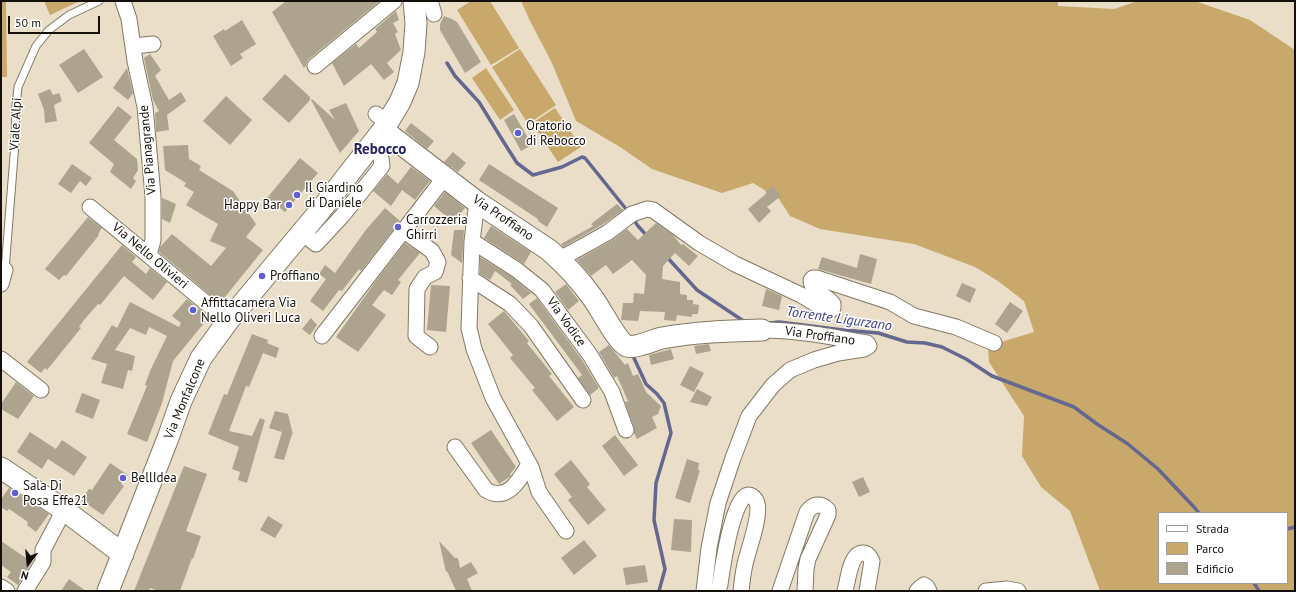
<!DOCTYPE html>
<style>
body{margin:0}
#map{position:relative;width:1296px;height:592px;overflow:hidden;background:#eadec8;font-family:"PT Sans",sans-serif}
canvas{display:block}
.frame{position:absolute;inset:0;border:2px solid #141009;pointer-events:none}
.legend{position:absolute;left:1158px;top:512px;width:130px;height:72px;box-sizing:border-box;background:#fff;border:1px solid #a19f9d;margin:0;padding:5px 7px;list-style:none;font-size:12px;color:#141009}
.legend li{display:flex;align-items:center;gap:8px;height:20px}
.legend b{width:20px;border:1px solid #a19f9d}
.north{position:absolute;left:8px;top:544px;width:40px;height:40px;-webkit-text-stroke:3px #fff;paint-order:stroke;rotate:196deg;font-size:11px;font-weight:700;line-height:16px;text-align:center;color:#141009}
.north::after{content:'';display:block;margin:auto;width:14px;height:18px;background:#141009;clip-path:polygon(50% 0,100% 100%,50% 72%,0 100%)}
.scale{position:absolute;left:8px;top:16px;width:92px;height:18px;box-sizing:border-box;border:2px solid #141009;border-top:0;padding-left:5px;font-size:12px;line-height:14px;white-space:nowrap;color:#141009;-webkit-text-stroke:3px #fff;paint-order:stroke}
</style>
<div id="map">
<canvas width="1296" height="592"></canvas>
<div class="frame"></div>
<ul class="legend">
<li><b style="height:5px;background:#fff"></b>Strada</li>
<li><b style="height:11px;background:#c8a96b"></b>Parco</li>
<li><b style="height:11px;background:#aea38e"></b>Edificio</li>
</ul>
<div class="north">N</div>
<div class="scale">50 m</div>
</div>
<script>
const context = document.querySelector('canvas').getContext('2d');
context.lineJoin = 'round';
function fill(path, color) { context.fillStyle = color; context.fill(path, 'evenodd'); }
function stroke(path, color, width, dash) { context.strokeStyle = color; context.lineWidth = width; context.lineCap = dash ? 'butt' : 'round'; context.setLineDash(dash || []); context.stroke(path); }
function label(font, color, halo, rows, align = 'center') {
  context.font = font + ' "PT Sans",sans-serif'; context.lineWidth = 3; context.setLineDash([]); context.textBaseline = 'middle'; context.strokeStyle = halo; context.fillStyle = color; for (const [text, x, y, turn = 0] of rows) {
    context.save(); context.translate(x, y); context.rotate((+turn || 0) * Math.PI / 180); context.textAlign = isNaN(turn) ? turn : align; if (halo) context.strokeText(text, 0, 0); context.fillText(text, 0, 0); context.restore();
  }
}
fill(new Path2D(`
 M1,1H6L7,77H1Z
 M44,1H80L50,15Z
 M471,1H490L519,48L491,65L457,10Z
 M521,1H1058V6L1114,9L1138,1H1195L1250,20L1295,50V591H1100L1070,511L1041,487L1022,456L1024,416L989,362L988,346L1034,332L1024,301L998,281L975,267L914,244L820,229L790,216L779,199L753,183L722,193L652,169L620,147L576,121L551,61L530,21ZM1159,513H1287V583H1159Z
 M520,49L556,105L528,124L492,67Z
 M486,68L514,110L500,120L472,78Z
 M555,108L581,147L558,162L532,123Z`), '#c8a96b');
stroke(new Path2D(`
 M447,63L455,76L479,102L503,141L517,163L533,175L562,167L582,157L585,158L626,209
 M633,219L638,226L648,237
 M666,256L697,290L745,322
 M770,323L779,322L843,330L878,333L907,342L925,343L942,347L966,359L992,376L1074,407L1097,424L1128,444L1158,469L1194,507L1199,513
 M634,358L646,384L657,394L664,403L671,433L656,483L654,520L665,569L659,591
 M1287,529L1295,527
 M1254,583L1259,591`), '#646891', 3.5);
fill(new Path2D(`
 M286,1H380L309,59L307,62L306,66L304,68L272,12Z
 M396,11L399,20L393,23L398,32L395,34L401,50L387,63L394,72L384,80L371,64L344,86L332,63L356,44L359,48L377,32L375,29Z
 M444,16L452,19L457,22L481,62L465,73L440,30V24Z
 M242,20L256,44L240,54L243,58L231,66L213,36L224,29L225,31Z
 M84,49L103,77L78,93L59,65Z
 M150,54L161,70L155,76L169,100L181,92L186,101L167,115L169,130L156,132L155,113L159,111L153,100L144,58Z
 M127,68L133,93L128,100L113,88Z
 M285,74L310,97V100L289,123L262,99Z
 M50,89L53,95L59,93L62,101L54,105L57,121L45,123L44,110L38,94Z
 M226,96L252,120L230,145L203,121Z
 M312,99L335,120L329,110L346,103L359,131L340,153L311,100Z
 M118,106L132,117L114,140L137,159L138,170L133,178L136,181L131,189L110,172L114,164L89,143Z
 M514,114L532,145L521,151L504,120Z
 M411,123L434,141L427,149L405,131Z
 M188,145L189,159L201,166L199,170L233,191L256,224L246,237L263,250L220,303L159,252L160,247L172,234L211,266L226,248L210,241L218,224L186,205L194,192L184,186L186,183L165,170L163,146Z
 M453,152L466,163L458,172L444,162Z
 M300,158L318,173L285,212L267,198Z
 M72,164L92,178L86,186L80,181L71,193L58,184Z
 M489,164L558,208L547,227L538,221V219L479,180Z
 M411,167L430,181L415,200L402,190L391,206L373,191L387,174L398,184Z
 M773,186L781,196L767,207L771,211L759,223L748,209L767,193L765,192Z
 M445,192L465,208L453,222L434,206Z
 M162,198L176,204L170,223L162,219Z
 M617,204L623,210L602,225L563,247L561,244L593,226L591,224Z
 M385,208L400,221L361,271L359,269L342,291L339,290L323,311L310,301L326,279L319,274L325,265L335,273L365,231Z
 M88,217L102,228L98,234L99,235L66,276L64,275L59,280L45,269Z
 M656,223L673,235L681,245L683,244L698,256L689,266L675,253L663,266L662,279L680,282V294L687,295V300H693V304L699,305L698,314H692V317L677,315L676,321L664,320L665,312L640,311L638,321L621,320L623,303H633L634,293L644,294L646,275L632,260L613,274L606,265L591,276L577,260L611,241L627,229L638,240Z
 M491,226L531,252L524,264L484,238Z
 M454,230H464L462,263L451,255Z
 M405,243L420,253L398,280L401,282L392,295L384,290L372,305L386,315L358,352L336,337L378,278Z
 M122,245L136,257L132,262L146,274L150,268L167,282L153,300L124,276L100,305L98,304L84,320L79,327L81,328L47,370L45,368L41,373L27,362Z
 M860,254L877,259L871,284L818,269L822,257L857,268Z
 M480,257L512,277L531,293L523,299L510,285L512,284L495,271L490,280L480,274Z
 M962,283L976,289L970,303L956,296Z
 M566,284L579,301L568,310L555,292Z
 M431,285L450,286L446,332L427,330Z
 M766,289L782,296L779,310L762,306Z
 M537,298L582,360L599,388L590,395L578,378L582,375L529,304Z
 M187,299L209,317L173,361L162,403L147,442L127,434L147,386L145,385L150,371L167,336L149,327L146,335L130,328L115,350L135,356L132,371L128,370L123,389L101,383L107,364L91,359L112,325L117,328L130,302L179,327L181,323L172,316Z
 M1010,302L1023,311L1007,333L995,324Z
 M504,311L529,341L527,343L552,374L549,376L574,407L557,421L532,390L535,388L510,358L513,355L488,324Z
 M311,318L317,325L310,335L302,329Z
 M252,334L268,340L267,343L279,348L276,358L263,353L249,387L246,386L229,431L252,436L260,418L265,420L247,483L238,480L240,472L232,469L239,447L208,434L224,394L227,395Z
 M709,344L711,351L696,354L694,346Z
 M609,345L625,365L628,363L633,376L638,374L646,392L661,406L658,414L652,417L657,428L637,439L634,433V427L625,402L628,401L617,376L614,378L599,352Z
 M671,349L674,359L651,365L649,355Z
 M690,366L704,373L694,392L680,385Z
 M16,382L34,396L18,419L1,409V404Z
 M697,389L712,397L707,406L690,402Z
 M82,393L100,400L93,419L75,412Z
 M275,411L288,414L293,435L292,434L284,460L274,458L282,432L269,428Z
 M491,430L516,467L510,474L511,476L499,484L471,443Z
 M30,432L56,449L62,440L87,457L74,476L48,459L42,469L17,452Z
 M615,435L638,465L624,476L602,446Z
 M687,459L699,463L698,470H700L690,503L675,498Z
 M571,460L590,484L587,487L606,510L588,525L568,500L572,497L554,474Z
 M110,463L128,475L121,484L124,486L103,515L81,500L89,489L92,490Z
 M184,466L207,474L186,531L201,536L193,559L192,558L180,591H158L150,588L149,591H134Z
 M863,477L870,492L859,497L852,482Z
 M9,488L49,514L36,532L27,525L28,522L9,509L7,511L1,507V499Z
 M268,516L283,525L275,538L260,530Z
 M674,519L692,520L691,552L671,550Z
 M584,540L597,556L574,575L561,558Z
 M1,541L32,562L18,585L7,577L11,572L1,565Z
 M439,541L455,558H458L460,568L471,562L478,573L467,579L472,591H456L447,571L446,572Z
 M645,565L648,582L626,585L623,568Z
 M69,579L86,591H61Z`), '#aea38e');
const lane = new Path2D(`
 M5,270L15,143L16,106L18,87L36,46L49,30L69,15L99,1`);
const street = new Path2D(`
 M123,1L129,19L135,61L145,107L153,196V240L149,255
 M430,1L434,14
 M133,46L153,44
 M315,66L394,1
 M376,114L388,123
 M477,202L472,241L469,328L474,349L493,398L531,467L539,492L566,531
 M90,207L228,321
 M404,231L432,251L438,262L435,272L425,277L417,289L416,336L430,347
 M301,232L316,244L342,216L382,166L378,136
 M472,241L517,270L542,290L590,355L612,392L626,430
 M560,259L607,233L632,214L647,209L653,210L699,243L735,264L801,295L826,310H831L833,308V304C827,295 811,292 811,280L813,278H817L890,302L914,316L956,327L994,343
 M470,278L510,304L531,326L583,400
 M1,284L5,270
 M322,336L445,177
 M1,359L41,390
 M455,447L486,490C508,503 520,479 529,464
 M1,587L7,591
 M25,591L43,562V550L64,510
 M704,591L709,548L718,503L733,458L749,416L773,385L790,370L814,360L838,353L864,349L869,346L867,343C831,337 798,330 762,330
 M717,591L720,585C721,576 735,474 755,499C764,509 748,550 745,564C743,573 742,582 741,591
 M780,591L807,512C813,504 821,502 828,510V515L808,559L806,569L805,591
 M845,591C848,581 850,553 863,553C868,553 870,557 872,561L867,591
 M917,591L920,588L924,585L927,587L929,591
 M986,591L1007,589L1018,591`);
const secondary = new Path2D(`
 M383,130L477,202L549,250C565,264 580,280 592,297C600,307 617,342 627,346C633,349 654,340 662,338C695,332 728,331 762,330
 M1,468L64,510L123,554
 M108,591L168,438L181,401L201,358L228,321L319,212L383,130L400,102L408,83L414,52L416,23L414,1`);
stroke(lane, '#837864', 9);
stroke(street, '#837864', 17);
stroke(secondary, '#837864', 23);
stroke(lane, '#fff', 7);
stroke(street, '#fff', 15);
stroke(secondary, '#fff', 21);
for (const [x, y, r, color] of [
 [518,133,4,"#5d5ed6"],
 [297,195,4,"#5d5ed6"],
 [289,205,4,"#5d5ed6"],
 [398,227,4,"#5d5ed6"],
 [262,276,4,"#5d5ed6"],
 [193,310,4,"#5d5ed6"],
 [123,478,4,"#5d5ed6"],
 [15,493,4,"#5d5ed6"]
]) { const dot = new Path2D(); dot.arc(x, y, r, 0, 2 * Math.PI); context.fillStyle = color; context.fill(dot); stroke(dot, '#fff', 1.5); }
label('13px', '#141009', '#fff', [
 ["Viale Alpi",16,124,-87],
 ["Via Pianagrande",148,150,-95],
 ["Via Proffiano",503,218,34],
 ["Via Nello Olivieri",150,256,40],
 ["Via Vodice",566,322,54],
 ["Via Proffiano",820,336,8],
 ["Via Monfalcone",185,399,-67]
]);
label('13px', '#141009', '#fff', [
 ["Oratorio",526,126],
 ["di Rebocco",526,141],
 ["Il Giardino",305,188],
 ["di Daniele",305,203],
 ["Happy Bar",281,205,"right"],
 ["Carrozzeria",406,220],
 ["Ghirri",406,235],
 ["Proffiano",270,276],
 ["Affittacamera Via",201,303],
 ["Nello Oliveri Luca",201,318],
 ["BellIdea",131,478],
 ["Sala Di",23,486],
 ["Posa Effe21",23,501]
], 'left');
label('italic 14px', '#363780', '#fff', [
 ["Torrente Ligurzano",839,319,8]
]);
label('bold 15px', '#22215a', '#fff', [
 ["Rebocco",380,150]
]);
</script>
